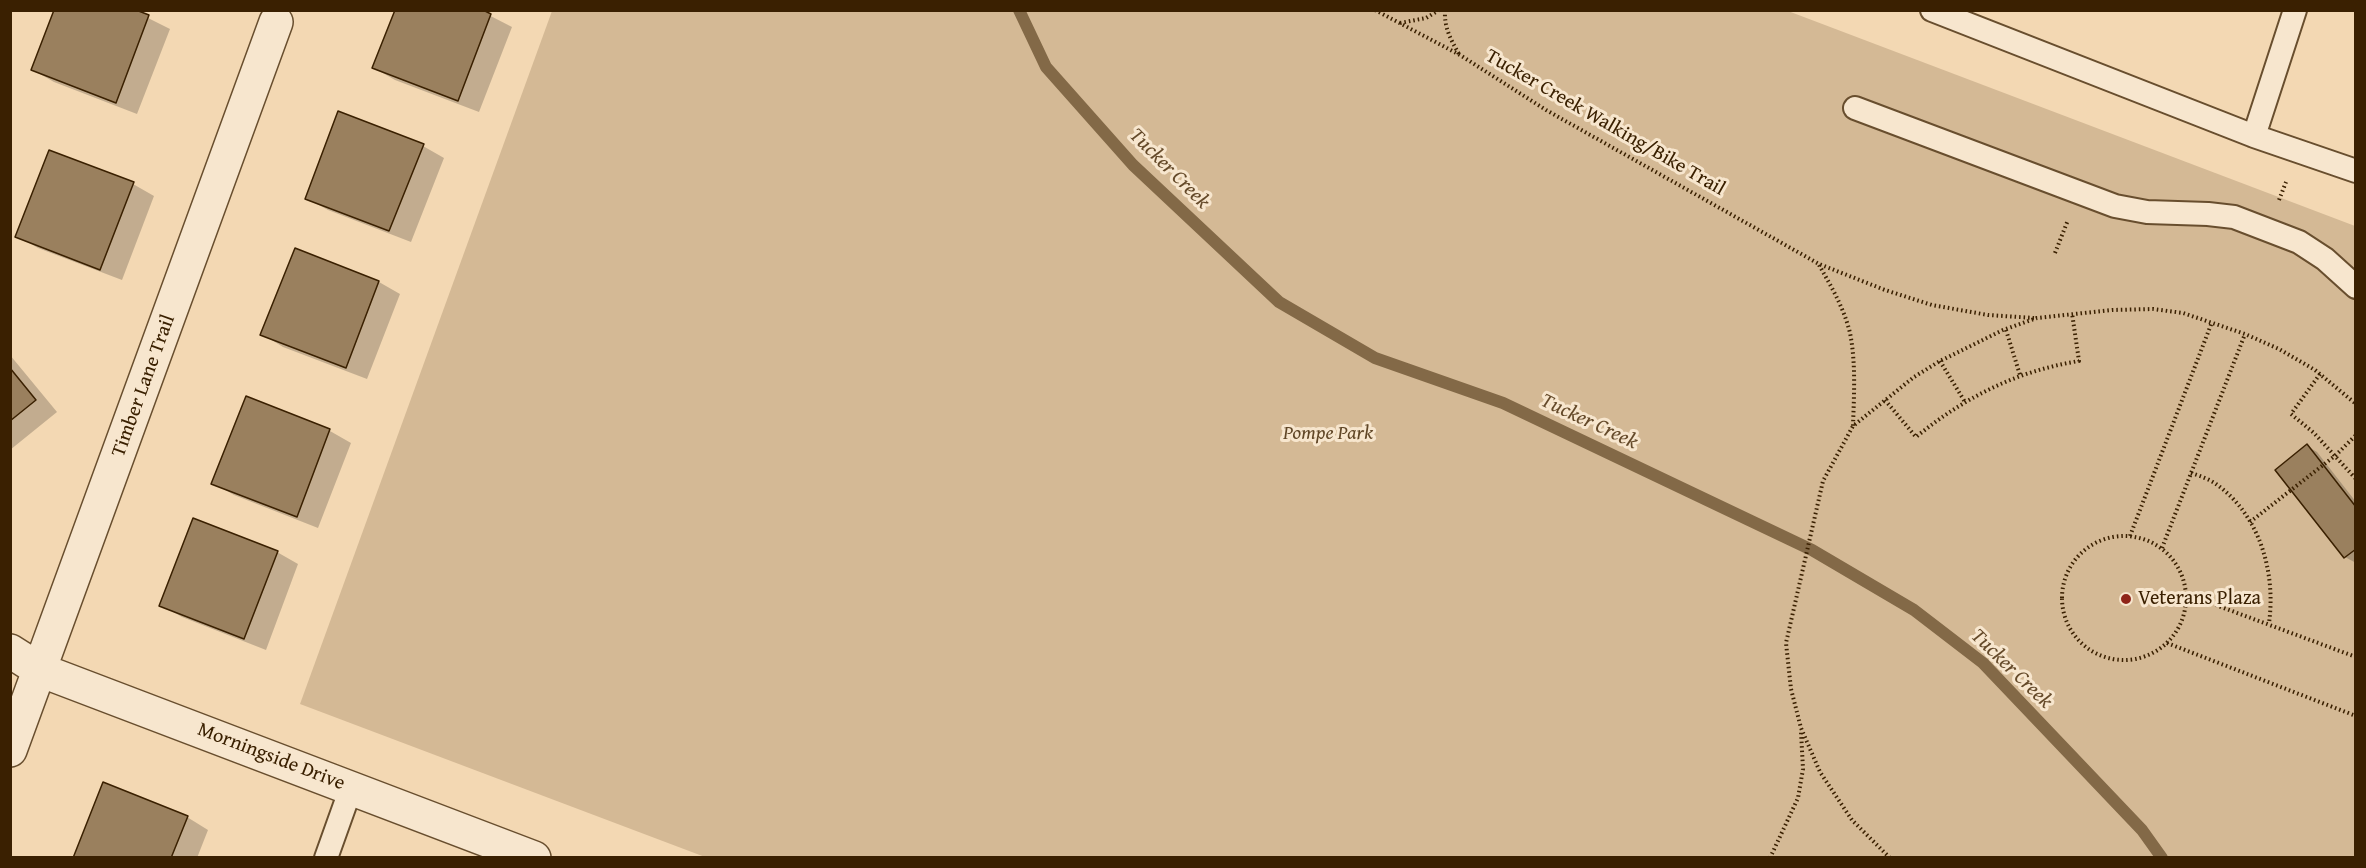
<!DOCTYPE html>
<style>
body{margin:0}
#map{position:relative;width:2366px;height:868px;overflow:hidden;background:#f3d8b3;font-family:"Gentium Book Plus",serif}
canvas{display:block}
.frame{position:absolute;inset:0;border:12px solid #3a2001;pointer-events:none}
</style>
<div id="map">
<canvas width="2366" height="868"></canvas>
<div class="frame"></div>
</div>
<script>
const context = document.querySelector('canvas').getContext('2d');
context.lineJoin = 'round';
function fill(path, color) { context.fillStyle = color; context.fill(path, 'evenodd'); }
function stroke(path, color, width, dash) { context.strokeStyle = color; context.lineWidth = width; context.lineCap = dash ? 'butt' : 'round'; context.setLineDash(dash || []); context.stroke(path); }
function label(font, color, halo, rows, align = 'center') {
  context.font = font + ' "Gentium Book Plus",serif'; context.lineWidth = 6; context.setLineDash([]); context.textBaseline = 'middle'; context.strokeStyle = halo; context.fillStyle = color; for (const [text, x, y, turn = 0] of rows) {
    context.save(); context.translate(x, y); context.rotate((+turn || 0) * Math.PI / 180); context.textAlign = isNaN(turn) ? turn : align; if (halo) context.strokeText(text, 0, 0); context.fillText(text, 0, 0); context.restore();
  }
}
fill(new Path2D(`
 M552,11H1788L2355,226V857H705L300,704Z`), '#d4b995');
fill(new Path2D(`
 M132,10L170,29L137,114L54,82L33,70Z
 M479,10L512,27L479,112L395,80L374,68Z
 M423,146L444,158L411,242L328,210L306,198Z
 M133,184L154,196L122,280L38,248L17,236Z
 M295,250L379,282L400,294L367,379L283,347L262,334Z
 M10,355L57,412L10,450Z
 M246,398L330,431L351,443L318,528L234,495L213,483Z
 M2307,446L2317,452L2356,502V563L2345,557Z
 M277,552L298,564L266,650L182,617L161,605Z
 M187,817L208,830L197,858H74Z`), '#0003');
stroke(new Path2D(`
 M1019,10L1046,67L1133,165L1279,302L1375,358L1503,403L1812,550L1914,610L1983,663L2142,830L2162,858`), '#836947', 12);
const building = new Path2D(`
 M54,10H136L149,15L116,103L31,70Z
 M395,10H483L491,14L458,101L372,68Z
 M338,111L424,144L389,231L305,199Z
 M49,150L134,182L100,270L15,237Z
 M295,248L379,281L346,368L260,335Z
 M10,368L36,400L10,421Z
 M246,396L330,429L297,517L211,484Z
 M2307,444L2356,507V549L2344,558L2275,470Z
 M193,518L278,551L244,639L159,606Z
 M103,782L188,816L171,858H73Z`);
fill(building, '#9a805e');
stroke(building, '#3a2001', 1.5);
const service = new Path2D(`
 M1932,10L2254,136L2356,171
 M1855,108L2115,206L2147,212L2208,214L2234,217L2299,242L2325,259L2356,287
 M2254,136L2295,10
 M326,858L351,788`);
const minor = new Path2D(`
 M10,651L40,670L534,858
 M10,750L276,22`);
stroke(service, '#684e2e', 26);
stroke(minor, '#684e2e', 36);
stroke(new Path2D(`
 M1375,10L1460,55L1546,110L1819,264L1885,290L1932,305L1988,315L2034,318
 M1445,10C1444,28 1451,40 1459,54
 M1400,23L1426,18L1439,10
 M2279,200L2286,182
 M2055,253L2068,220
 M1819,265C1831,286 1844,308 1850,333C1856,363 1854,395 1853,426
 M2006,330L2020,375
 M1940,361L1965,402
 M2320,374L2291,414L2314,433L2356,479
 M1885,400L1916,437C1965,397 2017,371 2079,361L2072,313
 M2191,473C2200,476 2209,479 2216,484C2260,515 2276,573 2269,623
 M2250,522L2336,455L2356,435
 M2062 598a62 62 0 1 1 124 0a62 62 0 1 1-124 0Z
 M2130,536L2212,322
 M2162,548L2245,334
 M2186,594L2356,657
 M2167,643L2356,716
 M1770,858L1798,798L1803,769L1801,732
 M1890,858L1852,820L1820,772L1801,728L1791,689L1786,643L1823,481L1853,426L1914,377L1940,361L2003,330L2037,318L2112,310L2153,309L2183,313L2245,334L2279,349L2315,370L2356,404`), '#3a2001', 4, [1.5, 3]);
stroke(service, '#f7e6ce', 22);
stroke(minor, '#f7e6ce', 33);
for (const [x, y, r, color] of [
 [2126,599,6,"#8f2418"]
]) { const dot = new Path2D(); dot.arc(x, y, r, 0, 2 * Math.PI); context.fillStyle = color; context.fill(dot); stroke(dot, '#f7e6ce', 2); }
label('20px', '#3a2001', '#f7e6ce', [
 ["Tucker Creek Walking/Bike Trail",1605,123,30],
 ["Timber Lane Trail",144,386,-70],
 ["Morningside Drive",271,757,21]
]);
label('italic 20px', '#604626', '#f7e6ce', [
 ["Pompe Park",1328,434]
]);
label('20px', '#3a2001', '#f7e6ce', [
 ["Veterans Plaza",2138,599]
], 'left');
label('italic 21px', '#654a2a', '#f7e6ce', [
 ["Tucker Creek",1169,169,45],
 ["Tucker Creek",1589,422,25],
 ["Tucker Creek",2011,669,44]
]);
</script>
